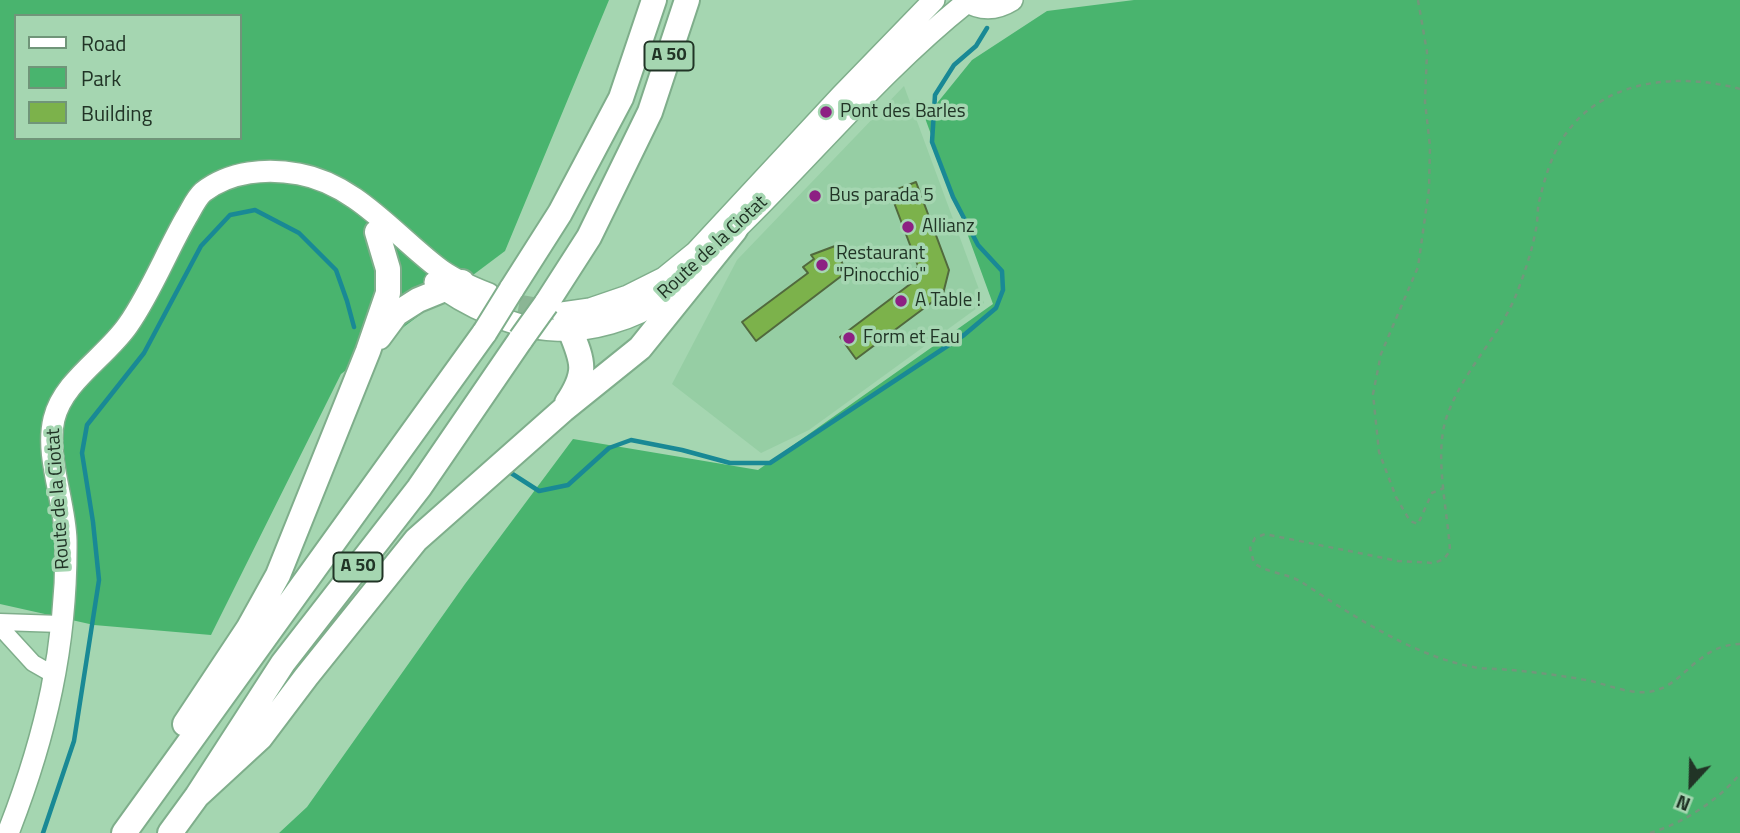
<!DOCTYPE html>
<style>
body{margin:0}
#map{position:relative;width:1740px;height:833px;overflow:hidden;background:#a5d6b1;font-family:"Titillium Web",sans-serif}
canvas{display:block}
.legend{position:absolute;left:14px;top:14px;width:228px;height:126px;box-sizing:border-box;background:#a5d6b1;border:2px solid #709579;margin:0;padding:9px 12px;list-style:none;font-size:21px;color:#213426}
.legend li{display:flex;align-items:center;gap:14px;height:35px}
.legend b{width:35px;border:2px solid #709579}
.north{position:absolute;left:1656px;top:749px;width:70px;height:70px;-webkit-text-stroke:5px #a5d6b1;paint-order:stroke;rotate:202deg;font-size:19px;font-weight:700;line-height:28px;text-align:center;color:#213426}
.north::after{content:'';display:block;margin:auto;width:24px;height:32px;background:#213426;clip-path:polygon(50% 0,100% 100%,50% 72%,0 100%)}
</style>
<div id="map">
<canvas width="1740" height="833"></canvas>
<ul class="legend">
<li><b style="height:9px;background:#fff"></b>Road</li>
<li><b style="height:19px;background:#49b46e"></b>Park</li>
<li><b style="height:19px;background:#7cb24b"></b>Building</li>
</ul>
<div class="north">N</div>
</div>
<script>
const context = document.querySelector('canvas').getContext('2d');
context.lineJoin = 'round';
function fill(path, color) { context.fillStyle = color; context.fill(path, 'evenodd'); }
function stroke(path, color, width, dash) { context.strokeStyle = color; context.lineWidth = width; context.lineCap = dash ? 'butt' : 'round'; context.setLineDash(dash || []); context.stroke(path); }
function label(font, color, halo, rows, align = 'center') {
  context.font = font + ' "Titillium Web",sans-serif'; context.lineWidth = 7; context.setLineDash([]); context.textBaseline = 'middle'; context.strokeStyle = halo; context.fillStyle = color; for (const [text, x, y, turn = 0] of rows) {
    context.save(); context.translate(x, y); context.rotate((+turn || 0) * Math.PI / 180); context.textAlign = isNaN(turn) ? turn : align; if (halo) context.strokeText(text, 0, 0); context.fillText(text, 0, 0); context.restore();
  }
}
fill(new Path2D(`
 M904,86L984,303L809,430L761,453L672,384L737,260Z`), '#96cea4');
fill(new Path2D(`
 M0,0H609L505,251L341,374L211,635L94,625L0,604ZM16,16H240V138H16Z
 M1134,0H1740V833H279L307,807L465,584L573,439L758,470L993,304L925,118L972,60L1047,11Z`), '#49b46e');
stroke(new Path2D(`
 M511,473L539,491L568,485L609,448L631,440L682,450L730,463H770L964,335L996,308L1003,290L1002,271L978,245L953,197L932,142L935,95L954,65L976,46L987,28
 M43,833L74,741L99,580L93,522L82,453L87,425L144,353L201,246L230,215L255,210L299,233L336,270L347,301L354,327`), '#198995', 4.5);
const building = new Path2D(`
 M916,182L949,270L943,294L856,359L840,337L913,282L918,266L890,192Z
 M835,246L845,270L842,272L844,274L756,341L742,322L808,273L803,267L814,259L811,255Z`);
fill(building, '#7cb24b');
stroke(building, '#51693d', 2);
stroke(new Path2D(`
 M490,294L518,305L557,312`), '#8bb695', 21, [21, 10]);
const minor = new Path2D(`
 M0,622L61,624
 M0,627L33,663L54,675`);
const major = new Path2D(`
 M964,0C980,10 996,10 1012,0
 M724,241C806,163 878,73 967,2
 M435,282C464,306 516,329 554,330C589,332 634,320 662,299C672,291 681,281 690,273
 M562,313L590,309L628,296L664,278L696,252L841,96L934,0
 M8,833C46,736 67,645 66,540C65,501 45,456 54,419C63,381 106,357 128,325C151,292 166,253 186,218C191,210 196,198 203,192C230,171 267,168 299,174C355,184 394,234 437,267C452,279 471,287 489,294`);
const highway = new Path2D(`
 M511,290L560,213L621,98L654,0
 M546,304L589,237L650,112L687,0
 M379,337L396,314L418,300L462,282
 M567,403C587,373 584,363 570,330
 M185,724L248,629L278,575L368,351L388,293V269L377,232
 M197,796L260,738L306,677L416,540L563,410L640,348L735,230
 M124,833L485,332
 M170,833L197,796L283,663L419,488L521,339`);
stroke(minor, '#7fae8b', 19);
stroke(major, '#7fae8b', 24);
stroke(highway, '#7fae8b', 28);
stroke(new Path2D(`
 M1418,0L1427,52L1425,102L1430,146L1429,189L1418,267L1381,354L1373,394L1379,452L1396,497L1410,521L1418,524L1432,493L1444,488
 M1740,89C1678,72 1601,79 1563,138C1551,156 1544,181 1539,202C1537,211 1538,220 1536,229C1532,250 1526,269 1518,290C1501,336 1461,372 1446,419C1434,456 1448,513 1450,551L1444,559L1434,563L1398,561L1265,534L1255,538L1250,548L1254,563C1269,574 1288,573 1303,583C1355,617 1416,658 1479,668C1490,669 1501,669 1511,670C1534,672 1557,675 1580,679C1603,682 1624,694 1648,692C1684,688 1695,645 1740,644
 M1650,833C1685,822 1716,802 1740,774`), '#72977b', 2.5, [5, 5]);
stroke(minor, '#fff', 16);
stroke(major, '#fff', 21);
stroke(highway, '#fff', 24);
const highwayBridge = new Path2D(`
 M485,332L511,290
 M521,339L546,304`);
stroke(highwayBridge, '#7fae8b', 28, []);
stroke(highwayBridge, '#fff', 24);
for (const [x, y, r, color] of [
 [826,112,7,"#8d2083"],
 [815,196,7,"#8d2083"],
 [908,227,7,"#8d2083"],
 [822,265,7,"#8d2083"],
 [901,301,7,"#8d2083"],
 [849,338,7,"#8d2083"]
]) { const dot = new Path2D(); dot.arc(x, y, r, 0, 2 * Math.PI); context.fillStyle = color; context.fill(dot); stroke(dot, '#a5d6b1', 2.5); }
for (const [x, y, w] of [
 [669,56,49],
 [358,567,49]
]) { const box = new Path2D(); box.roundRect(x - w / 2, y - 14.5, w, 29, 5); context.fillStyle = '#a5d6b1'; context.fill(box); stroke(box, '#213426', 2); }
label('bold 18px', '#213426', null, [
 ["A 50",669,56],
 ["A 50",358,567]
]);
label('19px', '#213426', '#a5d6b1', [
 ["Pont des Barles",840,112],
 ["Bus parada 5",829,196],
 ["Allianz",922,227],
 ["Restaurant",836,254],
 ["\"Pinocchio\"",836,276],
 ["A Table !",915,301],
 ["Form et Eau",863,338]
], 'left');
label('19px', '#213426', '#a5d6b1', [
 ["Route de la Ciotat",713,248,-43],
 ["Route de la Ciotat",59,499,-94]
]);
</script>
